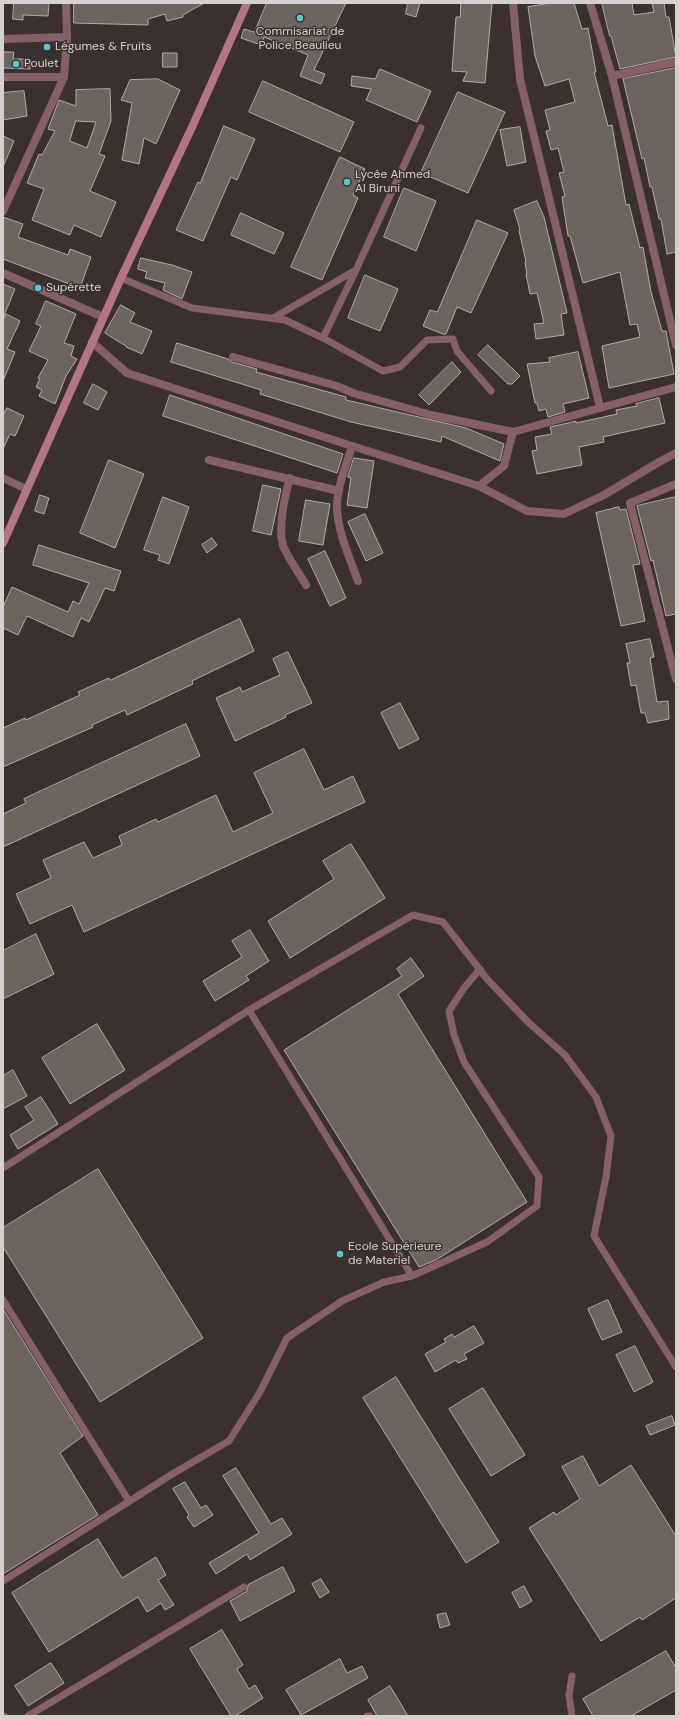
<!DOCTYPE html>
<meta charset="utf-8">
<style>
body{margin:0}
#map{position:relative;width:679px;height:1719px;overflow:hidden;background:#3a312f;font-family:"DM Sans",sans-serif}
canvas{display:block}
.frame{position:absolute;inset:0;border:4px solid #d6d0cf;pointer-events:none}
</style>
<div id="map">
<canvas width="679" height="1719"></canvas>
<div class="frame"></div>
</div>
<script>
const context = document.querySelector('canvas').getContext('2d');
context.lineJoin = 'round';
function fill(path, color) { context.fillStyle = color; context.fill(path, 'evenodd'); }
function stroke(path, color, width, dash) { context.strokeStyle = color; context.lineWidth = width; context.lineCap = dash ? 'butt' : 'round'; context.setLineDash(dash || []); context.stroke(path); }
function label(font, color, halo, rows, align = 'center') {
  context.font = font + ' "DM Sans",sans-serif'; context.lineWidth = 3; context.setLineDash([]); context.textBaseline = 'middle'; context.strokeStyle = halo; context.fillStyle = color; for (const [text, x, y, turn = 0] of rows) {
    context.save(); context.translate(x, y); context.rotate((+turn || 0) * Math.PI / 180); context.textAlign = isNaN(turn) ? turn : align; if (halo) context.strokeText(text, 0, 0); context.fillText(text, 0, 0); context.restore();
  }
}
const building = new Path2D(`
 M14,3H49L48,16L23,15V20L13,19Z
 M74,3H204L183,15V17L167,21L165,14L148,19V25L74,23Z
 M267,3H346L314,70L325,74L321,84L300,76L308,55L264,37L261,45L241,38L244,29L254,32Z
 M408,3H420L416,17L406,14Z
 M461,3H492L485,83L463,81L467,72L452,71L456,17H460Z
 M552,3H574L582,29L588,28L596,72H594L608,126L612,125L626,205L629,204L640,248L643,247L651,292L662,331H666L674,374L609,388L602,346L640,337L637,324L630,325L620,272L583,283L570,236H568L562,197L565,196L559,173L564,172L558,148L551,150L546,131L550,130L545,110L575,102L569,79L545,86L535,56L528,7Z
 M602,3H632L634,15L654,12L652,3H664L666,17H669L676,57L620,69L611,36H610Z
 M3,52H14L13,59H30V69L3,68Z
 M163,53H177V67H163Z
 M676,68V252L667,254L661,219H659L652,187H650L644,158L642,159L623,79Z
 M380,69L431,91L417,122L366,100L371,89L351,86L352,76L375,79Z
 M158,79L180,90L156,144L144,138L139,164L122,160L132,103L121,100L130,80Z
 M263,81L354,122L340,152L249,112Z
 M110,89L111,121L99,154L105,156L90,191L116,202L101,237L74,225L70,235L32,220L44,189L27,183L39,154L42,155L55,131L48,129L59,100L76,106V90ZM76,121L96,122L87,148L70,141Z
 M24,91L27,116L3,120V93Z
 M458,92L505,112L468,193L421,173Z
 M224,126L255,139L237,180L231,177L203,241L176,230L198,182L200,183Z
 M520,127L526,162L507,166L500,130Z
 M3,136L14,141L3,167Z
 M340,157L365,169L353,195L358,198L322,280L291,267Z
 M404,188L436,201L416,251L384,237Z
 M537,201L544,217L567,313L561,314L564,335L536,339L534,324L544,323L537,293L530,294L526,274H527L525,262H526L519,230L520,229L514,210Z
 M241,213L284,233L274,254L231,235Z
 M3,217L23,224L18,237L68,255L70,249L91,257L80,288L3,259Z
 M477,220L508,233L471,313L457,307L446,334H443L423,326L430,310L437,312Z
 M141,258L172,265L192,272L182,299L163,290L165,283L145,278L147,272L138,269Z
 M365,275L398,289L380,331L348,318Z
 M3,284L15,289L3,318Z
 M46,301L76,314L64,343L74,346L71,356L77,359L66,376L55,404L39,396L42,390L36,387L40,379L38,378L48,360L29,351L41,326L36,324Z
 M121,305L135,313L130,322L152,331L142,354L126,347V346L105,333Z
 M6,314L20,321L7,349L15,352L3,381V321Z
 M177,343L228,359L232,362L257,369L256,372L346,397V400L466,428L504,444L500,461L442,436L441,442L351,422L260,394L261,390L171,362Z
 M488,345L520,376L512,384H508L478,355Z
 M578,352L589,398L563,404L565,412L548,417L546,409L539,411L537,403H535L527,364L550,362L549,358Z
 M452,362L461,372L429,405L419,395Z
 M93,384L107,392L98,410L84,403Z
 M170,395L343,454L337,473L163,416Z
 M659,398L665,423L603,437L604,442L579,447L582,465L537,474L532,451L537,450L535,437L552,434L550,427L568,423L576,421V423L617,414L616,410L637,406L636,404Z
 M7,408L24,416L15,436L10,434L3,449V416Z
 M354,458L374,461L367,508L347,505L351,478L348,477Z
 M109,460L144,474L115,548L80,533Z
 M263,485L281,489L271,535L253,531Z
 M40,495L49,498L44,514L35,511Z
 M163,497L189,507L169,564L158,560L160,555L144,550Z
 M676,497V614L666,616L653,560L651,561L637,506Z
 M306,500L330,504L323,545L299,541Z
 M619,507L620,510L626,509L640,564L633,565L645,621L621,626L596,513Z
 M365,514L383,553L366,561L348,522Z
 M212,538L217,545L207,553L202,545Z
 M39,545L121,571L114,591L105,588L89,622L81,618L73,637L27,616L18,635L3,628V607L12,587L68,612L73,601L79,604L89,583L33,565Z
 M325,551L346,598L330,606L308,559Z
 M240,619L254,651L192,681L193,684L127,715L125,710L92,725L93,727L3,767V728L25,718L26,720L80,695L78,692L109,678L110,680Z
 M650,639L654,657L650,658L657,702L668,701L669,719L648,723L645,713H641L636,685L631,686L627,663H630L626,644Z
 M288,652L312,703L285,715L286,717L235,741L216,698L240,687L242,692L280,675L273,659Z
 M400,703L419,739L399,749L381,713Z
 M186,724L200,756L3,847V814L26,803L24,799Z
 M304,749L324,790L353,776L365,802L84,932L72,905L30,924L16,894L51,878L43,860L84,842L93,858L122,845L119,836L156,819L158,822L216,795L233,832L273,813L254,773Z
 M351,844L385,898L290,958L268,921L334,879L323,861Z
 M250,930L269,961L246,976L249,980L215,1001L203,981L242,957L232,941Z
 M36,934L54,974L3,999V951Z
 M411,958L424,976L398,994L527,1202L436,1260L419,1267L284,1050L402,976L397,969Z
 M97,1024L125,1070L70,1104L42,1058Z
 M13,1070L27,1096L3,1109V1076Z
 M41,1097L58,1124L18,1149L10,1135L34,1120L25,1107Z
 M98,1169L203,1338L100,1402L3,1247V1228Z
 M608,1300L622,1332L602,1340L588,1309Z
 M3,1309L83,1436L60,1453L98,1515L3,1574Z
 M474,1326L484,1343L464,1354L467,1359L458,1363L456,1360L435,1372L425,1354L446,1342L444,1339L452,1334L454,1337Z
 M635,1346L653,1382L634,1392L616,1355Z
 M396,1377L499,1542L466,1563L363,1398Z
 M483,1388L525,1455L491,1476L449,1409Z
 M672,1416L675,1425L650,1435L646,1426Z
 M583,1456L599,1486L631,1465L676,1536V1598L642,1620L640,1617L601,1641L529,1528L554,1512L556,1515L580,1499L562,1467Z
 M236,1468L271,1524L282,1518L292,1534L250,1560L247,1554L216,1574L209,1563L259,1533L223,1476Z
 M185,1482L201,1508L206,1505L213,1515L194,1527L187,1517L189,1515L173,1489Z
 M98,1539L122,1578L156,1557L166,1575L158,1580L174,1605L165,1610L161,1603L147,1612L138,1597L49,1652L12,1593Z
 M283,1567L295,1591L240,1621L230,1601L247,1591L248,1585Z
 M321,1579L329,1592L320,1598L312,1584Z
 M524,1586L532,1601L520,1608L512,1593Z
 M446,1613L450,1625L440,1628L437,1615Z
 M222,1630L243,1665L237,1669L249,1689L255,1685L263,1698L235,1716H231L190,1649Z
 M666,1651L676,1668V1690L631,1716H593L583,1699Z
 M340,1659L347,1673L362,1666L368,1678L301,1715L286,1690Z
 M51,1663L64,1683L28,1706L15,1686Z
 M390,1686L408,1716H377L368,1700Z`);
fill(building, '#6b655d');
stroke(building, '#b2aba3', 1);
stroke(new Path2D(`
 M121,278L192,308L285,320L323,338L383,371L400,367L427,340L453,339L457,351L491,391
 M273,318L356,270L421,128
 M323,338L356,270
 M249,1010L412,1276
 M3,1168L249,1010L413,915L443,922L487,979L528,1022L565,1055L596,1097L611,1136L606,1177L594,1236L676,1367
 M3,1300L129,1501
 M3,1581L174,1473L229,1441L260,1392L287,1338L342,1301L384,1282L412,1276L487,1242L537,1206L539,1177L464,1062L454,1035L449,1011L464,988L480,969
 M3,1716H4
 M28,1716L244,1587
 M367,1716H370
 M572,1716L569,1695L572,1676`), '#865f69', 7);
stroke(new Path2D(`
 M513,3L520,79L600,407
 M590,3L612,76L676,345
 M3,39L67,37
 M612,76L676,62
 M3,77H64
 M3,211L64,77L67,37L66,3
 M3,273L103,317
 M92,342L127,373L352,446L479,486L504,466L513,432
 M233,357L337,386L353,393L431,415L513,432L676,387
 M352,446C346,466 337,487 337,507C337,530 350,559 358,581
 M209,460L339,491
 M3,478L26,489
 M290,478C285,494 277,532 284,548C290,561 299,573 306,585
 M676,484L630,503L676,679
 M479,486L527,511L564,514L604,495L659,462L676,453`), '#865f69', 8);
stroke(new Path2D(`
 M3,543L121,278L193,125L247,3`), '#b47687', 8);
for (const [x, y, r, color] of [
 [300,18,4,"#52cbd9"],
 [47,47,4,"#52cbd9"],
 [16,64,4,"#52cbd9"],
 [347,182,4,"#52cbd9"],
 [38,288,4,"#52cbd9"],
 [340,1254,4,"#52cbd9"]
]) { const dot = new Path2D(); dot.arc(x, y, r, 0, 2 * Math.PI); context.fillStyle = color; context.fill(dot); stroke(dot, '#3a312f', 1.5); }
label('12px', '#d6d0cf', '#3a312f', [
 ["Commisariat de",300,32,"center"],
 ["Police Beaulieu",300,46,"center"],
 ["Légumes & Fruits",55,47],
 ["Poulet",24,64],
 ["Lycée Ahmed",355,175],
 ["Al Biruni",355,189],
 ["Supérette",46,288],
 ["Ecole Supérieure",348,1247],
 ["de Materiel",348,1261]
], 'left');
</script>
